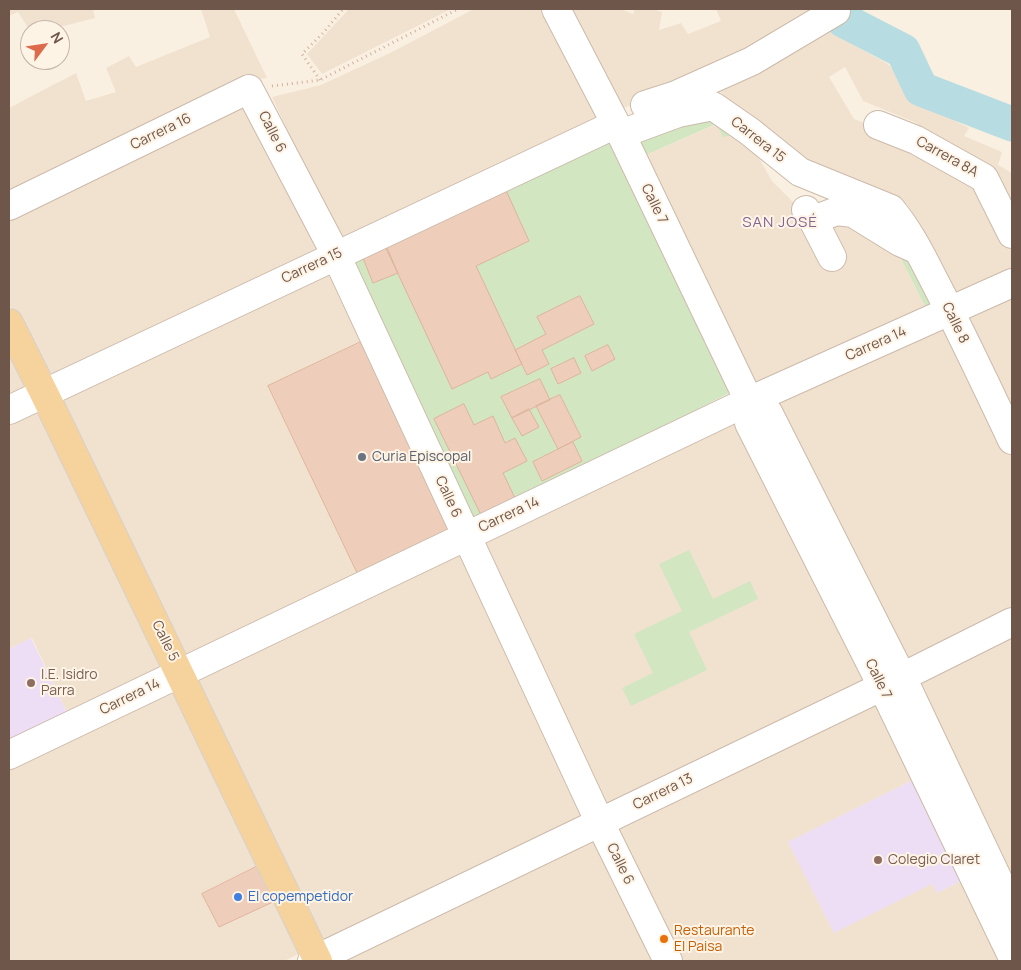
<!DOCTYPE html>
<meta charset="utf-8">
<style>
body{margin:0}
#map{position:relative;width:1021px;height:970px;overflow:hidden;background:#faf0e1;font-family:Manrope,sans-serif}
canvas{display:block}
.frame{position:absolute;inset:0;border:10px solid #6f564a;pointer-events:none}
.north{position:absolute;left:20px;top:20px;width:50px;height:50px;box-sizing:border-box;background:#fef4e6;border:1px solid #c5b5a8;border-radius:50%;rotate:59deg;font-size:14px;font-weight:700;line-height:20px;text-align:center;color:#6f564a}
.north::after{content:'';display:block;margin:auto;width:18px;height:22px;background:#de6a4c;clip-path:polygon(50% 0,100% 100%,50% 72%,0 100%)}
</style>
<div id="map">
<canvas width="1021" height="970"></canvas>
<div class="frame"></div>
<div class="north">N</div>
</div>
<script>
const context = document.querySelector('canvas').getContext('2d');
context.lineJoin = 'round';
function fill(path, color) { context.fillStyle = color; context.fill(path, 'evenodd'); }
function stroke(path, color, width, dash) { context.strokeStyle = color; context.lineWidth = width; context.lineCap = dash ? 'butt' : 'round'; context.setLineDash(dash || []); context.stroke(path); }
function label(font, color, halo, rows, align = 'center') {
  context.font = font + ' Manrope,sans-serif'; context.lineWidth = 4; context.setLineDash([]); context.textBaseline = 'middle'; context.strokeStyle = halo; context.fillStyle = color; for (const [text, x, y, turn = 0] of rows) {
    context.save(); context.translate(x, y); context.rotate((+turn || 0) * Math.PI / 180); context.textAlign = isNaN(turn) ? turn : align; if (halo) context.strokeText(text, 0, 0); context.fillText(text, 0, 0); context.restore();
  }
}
fill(new Path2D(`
 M9,9H93L95,18L48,30L30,31L18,12L9,16Z
 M201,9H234L267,78L238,82L9,194V108L76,73L86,101L116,92L106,68L129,56L136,67L210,37Z
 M349,9H451L322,74L307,54Z
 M474,9H546L606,120L338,240L272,97L321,85L390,53Z
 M561,9H621L633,14L635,9H652L662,12L659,30L681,23L688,34L721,21L716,9H828L677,89L615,111Z
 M821,27L888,64L926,106L969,128L964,136L1002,152L998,165L1012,173V216L990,172L914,122L863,101L845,67L829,77L854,119L905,140L979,183L1012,253V272L954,297L925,234L907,204L880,200L804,168L749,127L713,82Z
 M246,102L324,250L49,380L9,304V218Z
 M717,124L745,133L772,181L801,210L823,225L854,216L897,251L929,314L751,394L639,158Z
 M330,263L365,340L268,387L358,575L184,664L53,397Z
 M1012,290V425L958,314Z
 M948,319L1012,451V615L905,667L772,405Z
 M9,340L34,389L9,402Z
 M40,405L167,667L69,717L32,638L9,649V420Z
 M738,418L873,682L604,812L482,541Z
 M461,547L589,818L322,949L194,677Z
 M1012,628V898L907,679Z
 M175,685L258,866L202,894L219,927L275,901L299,954L284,961H9V766Z
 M878,696L917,778L789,842L834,932L932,883L937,893L967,878L1005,961H676L611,829Z
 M597,831L660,961H333Z`), '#f1e2d0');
fill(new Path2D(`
 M31,638L69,717L9,745V649Z
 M917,778L967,878L937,893L932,884L834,933L788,842Z`), '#eddef6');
fill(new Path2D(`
 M712,111L745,133L723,137L716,124L639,158L628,136Z
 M606,137L729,393L468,528L343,258Z
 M912,245L945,309L929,314L897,251Z
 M689,550L713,599L750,581L758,599L689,632L707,670L631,706L622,688L653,673L634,634L682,611L659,564Z`), '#d1e6c1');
stroke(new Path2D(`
 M834,9L843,20L903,51L921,89L1012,124`), '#b7dde2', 35);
const building = new Path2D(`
 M505,188L529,241L476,266L522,364L491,379L488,372L452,389L384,244Z
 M387,248L398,273L373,283L363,258Z
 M580,296L594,324L542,350L549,364L527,375L515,350L546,334L537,317Z
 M365,340L456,528L358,575L268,386Z
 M608,345L615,359L592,371L585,356Z
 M574,358L581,373L558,384L551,369Z
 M540,379L550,400L512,418L501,397Z
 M560,395L581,437L558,449L536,406Z
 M464,404L474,425L493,416L505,443L515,438L527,461L503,473L516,500L482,517L434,419Z
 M529,409L539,427L522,436L512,418Z
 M573,442L582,461L542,481L533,462Z
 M258,866L275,901L219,927L202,894Z`);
fill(building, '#eeceba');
stroke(building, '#dfb49c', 1);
const minor = new Path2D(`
 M556,9L621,134L749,401V423L882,686L1012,956
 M645,105L676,95L752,61L836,11
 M878,125L916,140L984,178L1012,234
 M621,134L678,113L713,106L749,131L800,172L891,209C911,233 924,261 938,288C964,338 988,389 1012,440
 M9,206L249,89L336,255L600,823L668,961
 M806,210L813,220L832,257
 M813,220L837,211L853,213L900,242L918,250
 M749,401L768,412L902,677L1012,909
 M9,410L616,124
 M9,755L749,401L1012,283
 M312,961L902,677L1012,622`);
const major = new Path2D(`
 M9,323L44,393L318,961`);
stroke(minor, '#ccbaab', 30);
stroke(major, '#d7d0cc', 30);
stroke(new Path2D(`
 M320,80L302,54L324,32L343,9
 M272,86L320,80L458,9`), '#d2b19e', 3, [1, 4]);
stroke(minor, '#fff', 28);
stroke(major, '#f6d39c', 28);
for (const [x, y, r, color] of [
 [362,457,5,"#6b7280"],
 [31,683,5,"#8d6e63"],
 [878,860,5,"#8d6e63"],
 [238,897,5,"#3f7fe0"],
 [664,939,5,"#e8710a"]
]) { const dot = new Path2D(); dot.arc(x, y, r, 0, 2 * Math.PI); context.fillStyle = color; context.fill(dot); stroke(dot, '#fef4e6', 2); }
label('14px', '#6f564a', '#fef4e6', [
 ["Carrera 16",161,132,-26],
 ["Calle 6",272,132,63],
 ["Carrera 15",758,140,38],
 ["Carrera 8A",947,157,29],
 ["Calle 7",654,204,64],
 ["Carrera 15",312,266,-25],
 ["Calle 8",955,323,64],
 ["Carrera 14",876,344,-24],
 ["Calle 6",448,497,65],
 ["Carrera 14",509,515,-25],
 ["Calle 5",165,641,64],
 ["Calle 7",878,679,64],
 ["Carrera 14",130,697,-26],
 ["Carrera 13",663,792,-26],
 ["Calle 6",620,864,64]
]);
label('14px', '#5b616d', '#fef4e6', [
 ["Curia Episcopal",372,457]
], 'left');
label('14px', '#785e54', '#fef4e6', [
 ["I.E. Isidro",41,675],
 ["Parra",41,691],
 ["Colegio Claret",888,860]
], 'left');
label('14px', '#366cbe', '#fef4e6', [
 ["El copempetidor",248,897]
], 'left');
label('14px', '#c56008', '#fef4e6', [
 ["Restaurante",674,931],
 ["El Paisa",674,947]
], 'left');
context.letterSpacing = '1px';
label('15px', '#836593', '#fef4e6', [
 ["SAN JOSÉ",780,223]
]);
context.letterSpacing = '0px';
</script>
